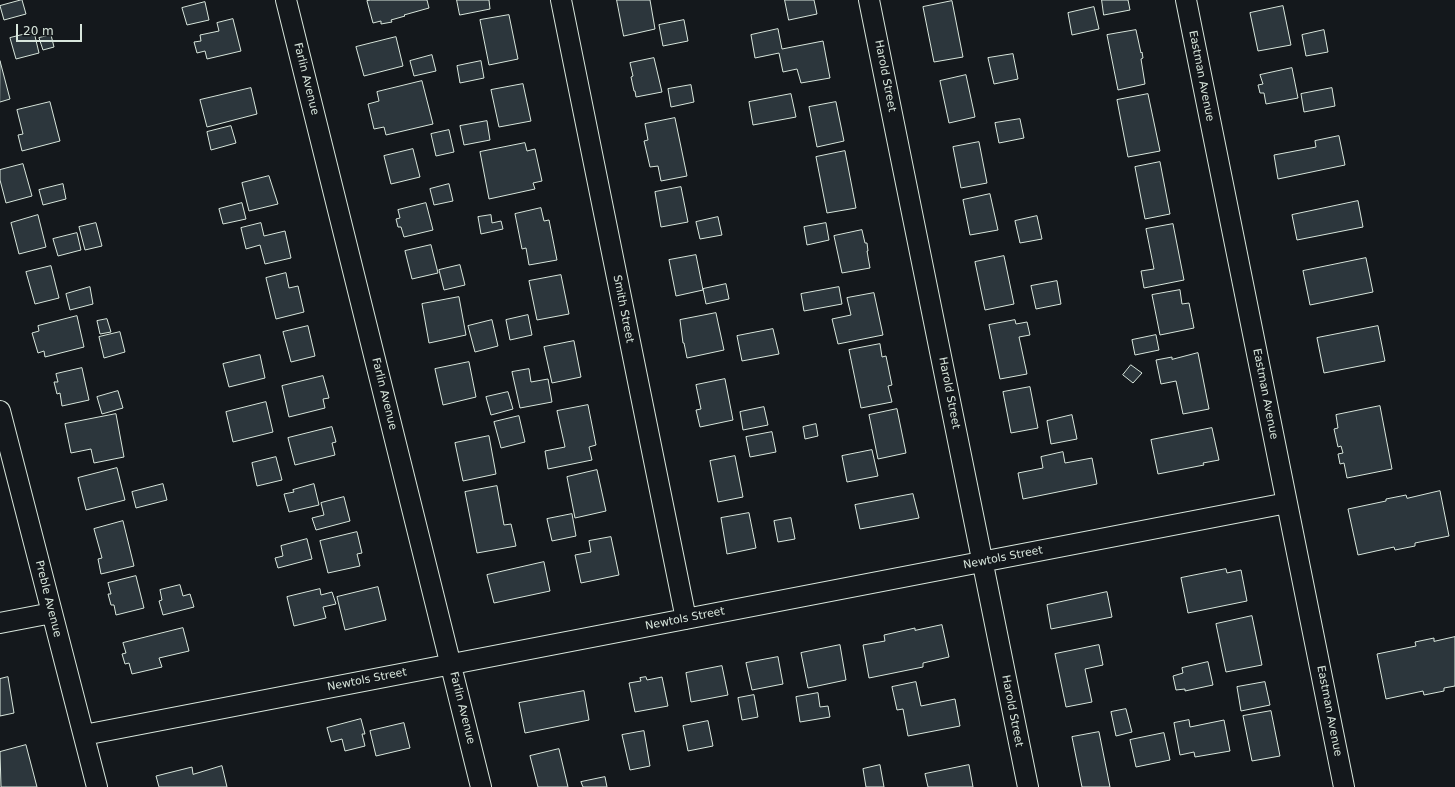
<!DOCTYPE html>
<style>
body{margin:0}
#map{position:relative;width:1455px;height:787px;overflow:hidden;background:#14181c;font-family:"DejaVu Sans",sans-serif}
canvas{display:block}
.scale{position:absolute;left:16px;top:24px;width:66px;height:18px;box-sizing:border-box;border:2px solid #d8e6dc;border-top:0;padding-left:5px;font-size:12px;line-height:14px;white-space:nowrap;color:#d8e6dc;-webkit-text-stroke:3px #14181c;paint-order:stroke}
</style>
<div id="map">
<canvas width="1455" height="787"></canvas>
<div class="scale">20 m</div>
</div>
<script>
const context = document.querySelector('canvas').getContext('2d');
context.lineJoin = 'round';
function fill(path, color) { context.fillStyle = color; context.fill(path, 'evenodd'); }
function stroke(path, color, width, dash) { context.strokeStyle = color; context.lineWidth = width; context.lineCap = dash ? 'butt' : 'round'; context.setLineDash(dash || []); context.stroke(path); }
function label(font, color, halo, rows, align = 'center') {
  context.font = font + ' "DejaVu Sans",sans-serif'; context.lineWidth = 3; context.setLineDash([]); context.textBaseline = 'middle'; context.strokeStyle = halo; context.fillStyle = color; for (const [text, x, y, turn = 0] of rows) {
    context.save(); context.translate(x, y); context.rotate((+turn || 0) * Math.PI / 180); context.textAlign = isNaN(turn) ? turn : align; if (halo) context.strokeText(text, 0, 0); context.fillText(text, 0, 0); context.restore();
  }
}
const building = new Path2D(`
 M22,0L26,14L4,20L0,6Z
 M371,0H427L429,8L404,15L405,16L391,20L392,22L381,24V21L373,23L367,1Z
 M457,0H489L490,9L460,15Z
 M617,0H650L655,29L624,36Z
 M785,0H814L817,14L789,20Z
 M1102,0H1128L1130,10L1104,15Z
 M952,1L963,57L934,62L923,7Z
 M205,2L209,20L187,25L182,8Z
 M1283,6L1291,45L1258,51L1250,13Z
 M1094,7L1099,29L1072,35L1068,13Z
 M509,15L518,59L489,65L480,20Z
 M233,19L241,51L207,59L205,51L197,53L194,42L201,41L200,35L219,31L217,23Z
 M684,20L688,41L663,46L659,25Z
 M778,29L782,49L823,41L830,78L801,83L797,69L783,72L779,53L755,58L751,35Z
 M1136,30L1141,53L1142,52L1143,58L1141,59L1145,84L1118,90L1107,35Z
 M1324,30L1328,52L1306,56L1302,35Z
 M34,32L39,53L16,59L10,38Z
 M51,35L54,47L43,50L39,38Z
 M396,37L403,66L364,76L356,47Z
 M1013,54L1018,79L994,84L988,58Z
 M432,55L436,71L414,76L410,61Z
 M654,58L662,92L636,97L635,91H634L631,77L633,76L630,63Z
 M0,61L10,99L0,102Z
 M481,61L484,78L460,83L457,66Z
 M1292,68L1298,98L1266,104L1264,93H1260L1258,85L1263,84L1260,75Z
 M966,75L975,117L949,123L940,81Z
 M422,81L433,124L386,135L384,127L374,129L368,104L379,101L377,92Z
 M523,84L531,121L499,127L491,90Z
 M691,85L694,102L671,107L668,89Z
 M251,88L257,114L207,127L200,100Z
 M1332,88L1335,106L1304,112L1301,94Z
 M791,94L796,117L753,125L749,102Z
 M1148,94L1160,151L1128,157L1117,100Z
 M50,102L60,141L22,151L18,135L23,134L17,110Z
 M836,102L844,141L817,147L809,107Z
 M675,118L687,176L661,181L658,166L650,167L644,141L648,140L645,124Z
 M1020,119L1024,138L999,143L995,123Z
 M487,121L490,140L464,145L460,126Z
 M231,126L236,143L211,150L207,132Z
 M449,130L454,152L436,156L431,134Z
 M1339,136L1345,165L1278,179L1274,155L1316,147L1315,141Z
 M979,142L987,183L961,188L953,147Z
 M525,143L527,151L535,149L542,181L533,183L535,189L489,199L480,152Z
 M413,149L420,177L391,184L384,156Z
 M845,151L856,208L827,213L816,157Z
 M1160,162L1170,214L1145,219L1135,167Z
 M23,164L32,196L6,203L0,180V170Z
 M269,176L278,204L249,211L242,183Z
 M63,184L66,199L43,205L39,190Z
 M449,184L453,201L434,205L430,189Z
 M681,187L688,222L661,227L655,192Z
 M990,194L998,230L970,235L963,200Z
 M1358,201L1363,227L1297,240L1292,215Z
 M242,203L246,219L223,224L219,209Z
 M426,203L433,230L404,237L401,227H398L396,219L400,218L398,210Z
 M541,208L544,221L549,220L557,260L529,265L526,248L522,249L515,214Z
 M38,215L46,247L19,254L11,223Z
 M491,215L492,223L501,221L503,229L481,234L478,217Z
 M1037,216L1042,239L1020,243L1015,221Z
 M718,217L722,235L700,239L696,222Z
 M96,223L102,246L85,250L79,227Z
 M261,223L264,236L285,231L291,258L265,264L260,245L246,249L241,228Z
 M826,223L829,240L807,245L804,227Z
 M1173,224L1184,280L1144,288L1141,271L1154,269L1146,229Z
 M862,230L865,243H867L868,251H867L870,268L842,273L834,236Z
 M77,233L81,250L58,256L53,239Z
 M431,245L438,273L412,279L405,251Z
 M696,255L703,290L676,296L669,260Z
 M1004,256L1014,304L985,310L975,262Z
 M1366,258L1373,292L1310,305L1303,271Z
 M460,265L465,285L444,290L439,270Z
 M51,266L59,298L35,304L26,272Z
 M286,273L289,288L298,286L304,312L276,319L266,278Z
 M561,275L569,314L537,320L529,281Z
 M1057,281L1061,304L1036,309L1031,286Z
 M726,284L729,299L706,304L703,289Z
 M90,287L93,304L70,310L66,294Z
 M839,287L842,304L804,311L801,294Z
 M1180,290L1182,304L1189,303L1194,328L1160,335L1152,295Z
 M874,293L883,335L838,344L832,319L851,315L847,298Z
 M459,297L466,335L429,343L422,304Z
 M716,313L724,350L687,358L684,343H683L680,320Z
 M528,315L532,335L510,340L506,320Z
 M77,316L84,347L45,357L44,351L38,353L32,333L39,331L38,326Z
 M107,319L111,332L100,334L97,321Z
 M492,320L498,346L475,352L468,326Z
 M1015,320L1016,324L1027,322L1030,335L1019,337L1027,374L1000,379L989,325Z
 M308,326L315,356L291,362L283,332Z
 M1378,326L1385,361L1324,373L1317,338Z
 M773,329L779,354L742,361L737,336Z
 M120,332L125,352L104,358L99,337Z
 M1156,335L1159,350L1135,355L1132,340Z
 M574,341L581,377L552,383L544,347Z
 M880,344L882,357L886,356L892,385L888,386L892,402L861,408L849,350Z
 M1198,353L1209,409L1183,414L1176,381L1161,384L1156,360L1172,357V359Z
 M260,355L265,378L229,387L223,364Z
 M469,362L476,397L443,405L435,369Z
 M1131,365L1142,373L1133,383L1123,375Z
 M82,368L89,400L62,406L60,393L57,394L54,382H58L56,374Z
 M529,369L531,382L548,379L552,402L520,408L512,372Z
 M323,376L329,398L323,399L325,408L289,417L282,386Z
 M725,379L733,420L700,427L696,410L701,409L696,385Z
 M1030,387L1038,428L1011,433L1003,392Z
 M118,391L123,408L102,414L97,397Z
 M508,392L513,409L491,415L486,397Z
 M266,402L273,432L233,442L226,412Z
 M588,405L596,445L589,447L592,460L548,469L545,451L565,447L557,411Z
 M1380,406L1392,469L1347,478L1344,463L1340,464L1338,454L1343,453L1341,446L1338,447L1334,429L1338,428L1336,415Z
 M764,407L768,425L743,430L740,412Z
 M897,409L906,453L878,459L869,415Z
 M116,414L124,457L94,463L91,449L71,453L65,424Z
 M1072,415L1077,439L1051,444L1047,421Z
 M519,416L525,442L501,448L494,422Z
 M816,424L818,436L805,439L803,427Z
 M332,427L336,442L332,443L335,455L295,465L288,438Z
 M1212,428L1219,460L1203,463L1204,465L1158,474L1151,440Z
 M772,432L776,452L750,457L746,437Z
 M489,436L496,474L463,481L455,443Z
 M872,450L878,476L847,482L842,456Z
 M1063,452L1065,463L1092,458L1097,484L1023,499L1018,473L1043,468L1041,457Z
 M735,456L743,497L718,502L710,461Z
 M276,457L282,480L257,486L252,463Z
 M117,468L125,500L86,510L78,478Z
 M597,470L606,511L575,518L567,477Z
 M163,484L167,500L136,508L132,492Z
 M314,484L319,505L289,512L284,494L294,492L293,490Z
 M497,486L504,525L511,524L516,546L477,553L465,492Z
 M1440,491L1449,536L1415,543V546L1395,550L1394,547L1358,555L1348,509L1386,501V499L1406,495L1407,498Z
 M913,494L919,518L860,529L855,505Z
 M344,497L350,521L316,530L312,518L324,515L321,503Z
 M749,513L756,548L727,554L721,518Z
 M572,514L576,536L552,541L547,519Z
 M791,518L795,539L778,542L774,521Z
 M123,521L134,566L101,574L98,559L102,558L94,529Z
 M357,532L362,553L357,554L360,566L328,573L320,541Z
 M611,537L619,575L581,583L575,555L591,552L589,541Z
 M307,539L312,559L278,568L275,558L283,556L281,546Z
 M544,562L550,591L494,603L487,575Z
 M1226,569L1227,573L1241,570L1247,601L1188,613L1181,578Z
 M136,576L144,608L116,615L114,605H111L108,594H111L108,583Z
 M180,585L183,596L190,594L194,607L163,615L159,601L162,600L160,590Z
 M378,587L386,620L345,630L337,597Z
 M320,589L321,595L332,592L336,604L323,607L326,618L294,626L287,597Z
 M1107,592L1112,617L1051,629L1047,605Z
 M1252,616L1262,665L1226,672L1216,624Z
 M942,625L949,657L923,663V667L869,678L863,645L885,641L884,635L915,628V630Z
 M183,628L189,651L159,658L162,667L132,674L129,663L125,664L122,654L126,653L123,643Z
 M1455,637V686L1444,688V691L1424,695L1423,691L1386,699L1377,654L1416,646L1415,642L1434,638V641Z
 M840,645L846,680L808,688L801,653Z
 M1099,645L1103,665L1085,669L1092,702L1066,707L1055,654Z
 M778,657L783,684L752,690L746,663Z
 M1208,662L1213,685L1185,691V689L1176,690L1173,676L1183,673L1182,668Z
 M722,666L728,695L691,702L686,673Z
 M8,677L14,713L0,716V679Z
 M646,677L647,680L662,677L668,706L635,712L629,683L641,681L640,678Z
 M916,682L921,706L955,699L960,726L908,736L903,709L897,710L892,687Z
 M1265,682L1270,705L1241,711L1237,687Z
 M584,691L589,720L525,733L519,703Z
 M818,693L820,707L828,706L830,717L800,722L796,697Z
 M754,695L758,717L742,720L738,698Z
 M1126,709L1132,732L1116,736L1111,712Z
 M1271,711L1280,756L1252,761L1243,716Z
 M361,719L365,734H362L365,746L345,751L342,739L331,742L327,728Z
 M1189,720L1190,727L1224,720L1230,751L1195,757L1194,752L1180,755L1174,723Z
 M708,721L713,746L688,751L683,726Z
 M404,723L410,748L376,756L370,731Z
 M644,731L650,766L630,770L622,735Z
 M1099,732L1110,787H1082L1072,737Z
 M1164,733L1170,760L1136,767L1130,740Z
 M26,745L37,787H1L0,752Z
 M559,749L568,787H538L530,756Z
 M880,765L884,787H866L863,769Z
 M969,765L973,787H928L925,774Z
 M222,766L227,787H159L156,776L192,767L193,774Z
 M605,777L607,787H583L581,782Z`);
fill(building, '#2c363c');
stroke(building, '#d8e6dc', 1);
const street = new Path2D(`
 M286,0L481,787
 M561,0L686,619
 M869,0L1028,787
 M1186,0L1344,787
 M0,411L97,787
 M0,623L52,613
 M84,735L1287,503`);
stroke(street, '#d8e6dc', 22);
stroke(street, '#14181c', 20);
label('11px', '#d8e6dc', '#14181c', [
 ["Harold Street",885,76,79],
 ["Eastman Avenue",1201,76,79],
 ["Farlin Avenue",306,79,76],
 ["Smith Street",623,309,79],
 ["Harold Street",949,393,79],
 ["Farlin Avenue",384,394,76],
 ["Eastman Avenue",1265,394,79],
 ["Newtols Street",1003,558,-11],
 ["Preble Avenue",48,599,76],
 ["Newtols Street",685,619,-11],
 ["Newtols Street",367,680,-11],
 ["Farlin Avenue",462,708,76],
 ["Harold Street",1012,711,79],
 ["Eastman Avenue",1329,711,79]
]);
</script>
